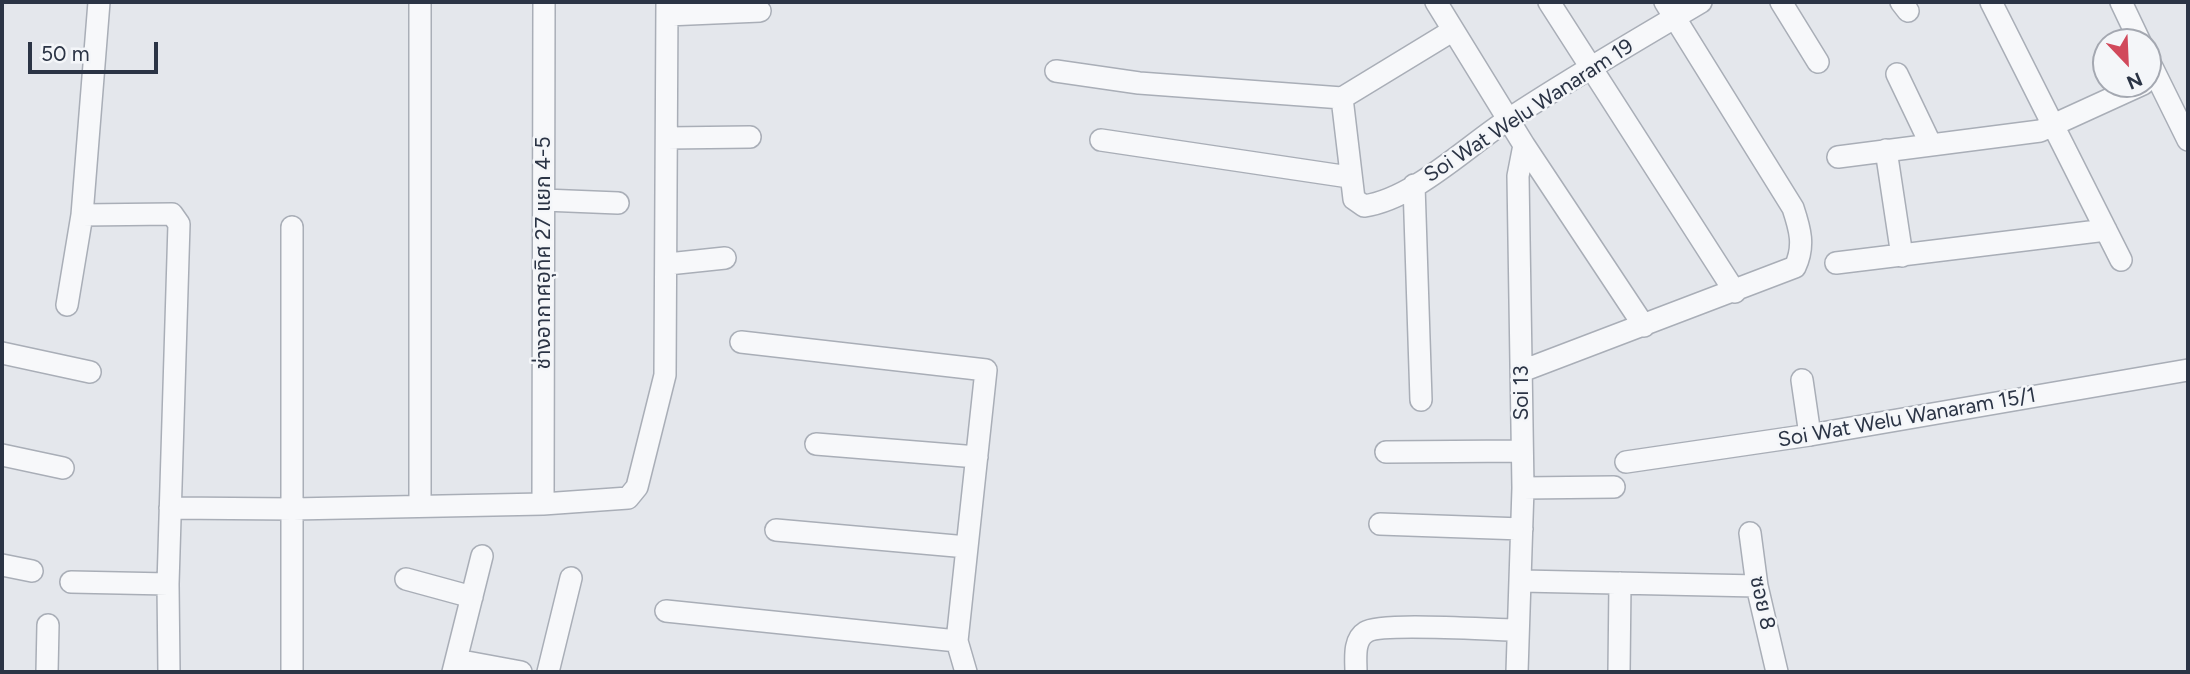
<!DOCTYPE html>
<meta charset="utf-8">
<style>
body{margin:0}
#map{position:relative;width:2190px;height:674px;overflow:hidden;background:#e4e7ec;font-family:Figtree,sans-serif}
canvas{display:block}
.frame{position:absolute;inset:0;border:4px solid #2b3445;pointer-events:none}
.north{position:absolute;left:2092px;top:28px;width:70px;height:70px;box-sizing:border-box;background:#f4f6f9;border:2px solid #a4a8b1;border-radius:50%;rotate:157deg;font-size:19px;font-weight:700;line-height:28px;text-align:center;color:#2b3445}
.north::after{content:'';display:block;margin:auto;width:24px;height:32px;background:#d1495b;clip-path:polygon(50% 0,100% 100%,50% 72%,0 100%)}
.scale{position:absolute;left:28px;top:42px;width:130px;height:32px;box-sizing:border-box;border:4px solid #2b3445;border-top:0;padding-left:9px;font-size:21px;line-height:24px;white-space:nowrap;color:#2b3445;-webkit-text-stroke:5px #f4f6f9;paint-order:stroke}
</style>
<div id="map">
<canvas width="2190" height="674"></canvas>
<div class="frame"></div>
<div class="north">N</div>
<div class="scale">50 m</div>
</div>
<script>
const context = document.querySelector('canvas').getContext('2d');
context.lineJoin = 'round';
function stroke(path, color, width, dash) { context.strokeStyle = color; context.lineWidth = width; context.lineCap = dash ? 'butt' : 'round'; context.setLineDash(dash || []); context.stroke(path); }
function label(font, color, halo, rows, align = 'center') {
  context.font = font + ' Figtree,"Noto Sans Thai",sans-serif'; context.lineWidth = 5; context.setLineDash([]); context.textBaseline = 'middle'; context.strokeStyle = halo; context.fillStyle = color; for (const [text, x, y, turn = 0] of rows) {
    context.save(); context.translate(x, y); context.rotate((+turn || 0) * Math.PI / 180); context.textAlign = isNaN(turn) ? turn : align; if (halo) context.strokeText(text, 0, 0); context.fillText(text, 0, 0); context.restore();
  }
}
const minor = new Path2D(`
 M1436,2L1524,145L1518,176L1523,488L1517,672
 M1549,2L1735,292
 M1781,2L1818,62
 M1901,2L1908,11
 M1991,2L2121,260
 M2121,2L2140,42
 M667,15L760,11
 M2148,59L2188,140
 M1056,71L1139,83L1342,98L1452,31
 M1897,74L1931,145
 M1342,98L1354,199L1364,206C1414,199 1467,146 1509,119C1571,78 1637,40 1701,2
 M667,138L750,137
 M1101,140L1349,177
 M1524,145L1644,326
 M1886,150L1902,256
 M1838,157L2040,131L2143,84
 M1414,185L1421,400
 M544,200L618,203
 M82,215L172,214L179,224L168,584L169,672
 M1836,263L2106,230
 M668,264L725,258
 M67,305L82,215L99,2
 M741,342L986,370L957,641
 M2,353L90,372
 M1522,371L1795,267C1805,246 1800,229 1793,208L1665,2
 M1802,380L1810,435
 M816,444L977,457
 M1386,452L1521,451
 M2,455L63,468
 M1626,462L1810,435L2188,370
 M1523,488L1614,487
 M420,504V2
 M543,504L544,2
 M170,508L293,509L543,504L628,498L637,487L665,375L667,2
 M1380,524L1522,529
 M776,530L967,547
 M1750,533L1757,586L1777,672
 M2,565L32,571
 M406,579L472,597
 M1522,581L1757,586
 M71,582L168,584
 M666,611L957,641L966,672
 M456,660L521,672
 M47,672L48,625
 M292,672V227
 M453,672L482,556
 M548,672L571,578
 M1356,672C1356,659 1353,640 1366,632C1381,622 1492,630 1517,630
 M1619,672L1620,583`);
stroke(minor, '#a9aeb7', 24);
stroke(minor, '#f7f8fa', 21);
label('21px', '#2b3445', '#f4f6f9', [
 ["Soi Wat Welu Wanaram 19",1529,111,-33],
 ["ช่างอากาศอุทิศ 27 แยก 4-5",544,253,-90],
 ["Soi 13",1522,393,-90],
 ["Soi Wat Welu Wanaram 15/1",1907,418,-10],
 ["ซอย 8",1762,603,78]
]);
</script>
